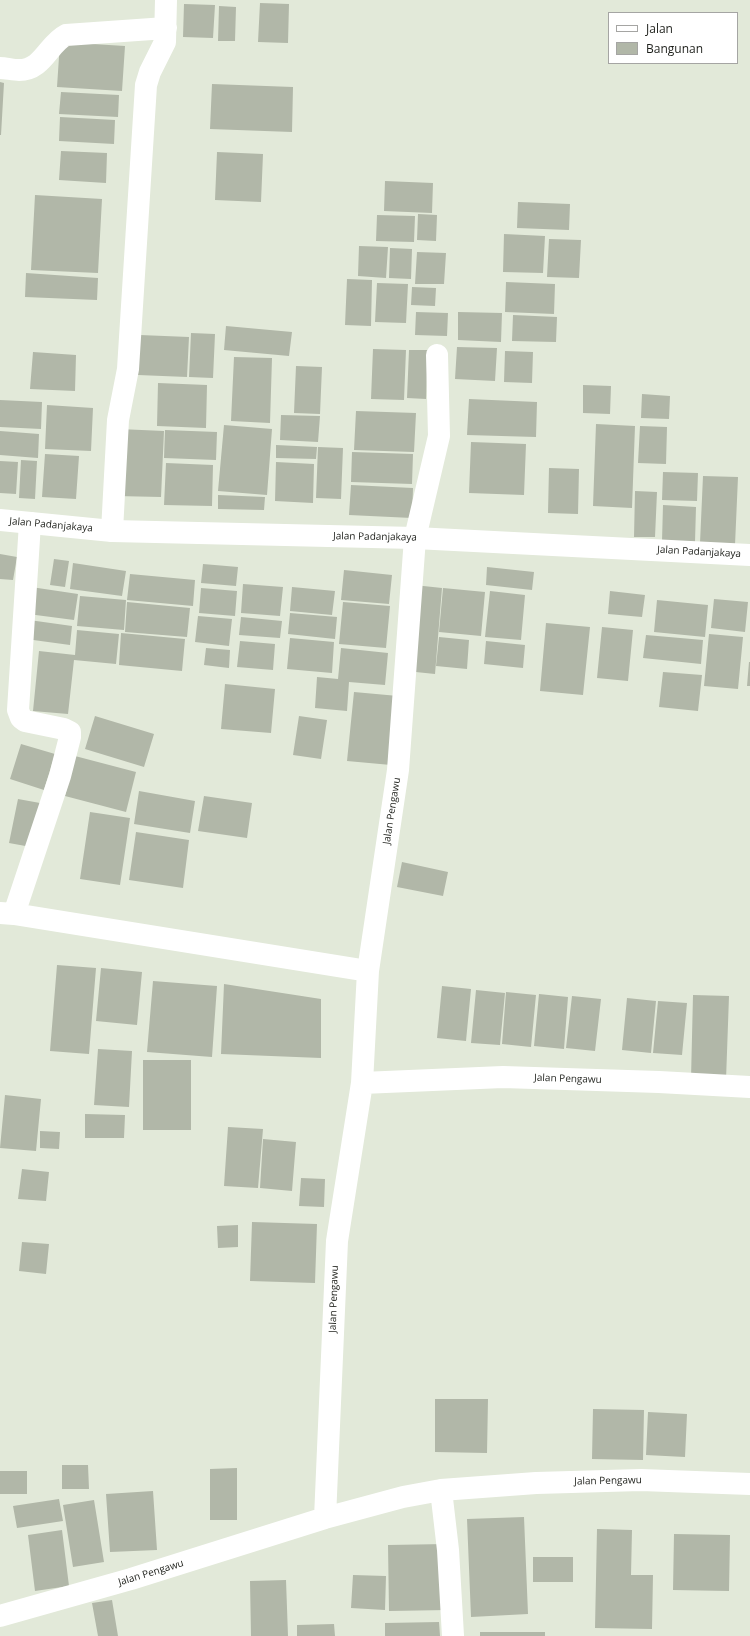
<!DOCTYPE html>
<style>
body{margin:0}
#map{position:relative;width:750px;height:1636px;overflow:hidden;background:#e2e9d9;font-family:"Open Sans",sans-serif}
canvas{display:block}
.legend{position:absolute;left:608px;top:12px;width:130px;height:52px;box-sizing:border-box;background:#fff;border:1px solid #a5a5a3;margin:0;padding:5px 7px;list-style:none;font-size:12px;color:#1d1f1a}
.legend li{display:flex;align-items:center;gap:8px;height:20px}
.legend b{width:20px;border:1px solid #a5a5a3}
</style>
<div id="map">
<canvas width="750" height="1636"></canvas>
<ul class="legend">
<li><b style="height:5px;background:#fff"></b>Jalan</li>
<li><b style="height:11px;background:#b1b7a8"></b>Bangunan</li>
</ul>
</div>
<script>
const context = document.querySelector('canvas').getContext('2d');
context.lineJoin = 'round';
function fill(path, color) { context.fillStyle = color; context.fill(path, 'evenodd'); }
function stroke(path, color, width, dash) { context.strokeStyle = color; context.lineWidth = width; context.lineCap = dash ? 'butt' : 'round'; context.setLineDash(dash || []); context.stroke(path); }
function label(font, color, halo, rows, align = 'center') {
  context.font = font + ' "Open Sans",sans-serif'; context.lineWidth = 4; context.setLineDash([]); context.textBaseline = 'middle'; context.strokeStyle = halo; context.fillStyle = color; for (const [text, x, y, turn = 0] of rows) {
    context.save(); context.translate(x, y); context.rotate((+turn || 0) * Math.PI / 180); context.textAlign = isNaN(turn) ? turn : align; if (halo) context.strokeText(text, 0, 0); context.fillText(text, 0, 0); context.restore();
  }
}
fill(new Path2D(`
 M260,3L289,4L288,43L258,42Z
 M184,4L215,5L213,38L183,37Z
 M219,6L236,7L235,41H218Z
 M60,42L125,46L122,91L57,87Z
 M0,82L4,83L1,135H0Z
 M212,84L293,87L292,132L210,129Z
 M61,92L119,95L118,117L59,114Z
 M60,117L115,120L114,144L59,141Z
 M61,151L107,153L106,183L59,180Z
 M217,152L263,154L261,202L215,200Z
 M385,181L433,183L432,213L384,211Z
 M35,195L102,199L98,273L31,270Z
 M518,202L570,204L569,230L517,228Z
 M418,214L437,215L436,241L417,240Z
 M377,215L415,216L414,242L376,241Z
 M504,234L545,236L543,273L503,272Z
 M549,239L581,240L579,278L547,277Z
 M359,246L388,247L386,278L358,276Z
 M390,248L412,249L411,279L389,278Z
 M417,252L446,253L444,284H415Z
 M26,273L98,278L97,300L25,297Z
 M347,279L372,280L371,326L345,325Z
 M506,282L555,284L554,314L505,312Z
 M377,283L408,284L406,323L375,322Z
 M412,287L436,288L435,306L411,305Z
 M416,312L448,313L447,336L415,335Z
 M458,312L502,313L501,342L458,340Z
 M513,315L557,317L556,342L512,341Z
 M226,326L292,332L289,356L224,350Z
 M191,333L215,334L213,378L189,377Z
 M140,335L189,337L187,377L138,375Z
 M457,347L497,348L495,381L455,379Z
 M373,349L406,350L404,400L371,399Z
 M409,350H428L426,399L407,398Z
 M505,351L533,352L532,383L504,382Z
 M33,352L76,355L75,391L30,389Z
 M234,357L272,358L270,423L231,421Z
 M296,366L322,367L320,414L294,413Z
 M158,383L207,385L206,428L157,426Z
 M583,385L611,386L610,414L583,413Z
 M642,394L670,396L669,419L641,418Z
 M469,399L537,402L536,437L467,435Z
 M0,400L42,402L41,429L0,427Z
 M47,405L93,408L91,451L45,449Z
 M356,411L416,413L414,452L354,450Z
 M281,415L320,416L318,442L280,440Z
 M596,424L635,426L632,508L593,506Z
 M224,425L272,429L267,495L218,491Z
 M640,426L667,427L666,464L638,463Z
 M119,429L164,431L161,497L116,496Z
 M165,430L217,432L216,460L164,458Z
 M0,431L39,434L38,458L0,455Z
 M471,442L526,444L524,495L469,493Z
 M276,445L317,447L316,459L276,458Z
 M318,447L343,448L341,499L316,498Z
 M352,452L413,454L412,484L351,482Z
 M45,454L79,456L76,499L42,497Z
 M21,460L37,461L35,499L19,498Z
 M0,461L18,462L16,494L0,493Z
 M276,462L314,464L313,503L275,501Z
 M166,463L213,465L212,506L164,505Z
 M549,468L579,469L578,514L548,513Z
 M663,472L698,473L697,501L662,500Z
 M703,476L738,477L735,545L700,543Z
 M351,485L413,488L412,518L349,515Z
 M635,491L657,492L655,537H634Z
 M218,495L265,497L264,510L218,509Z
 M663,505L696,507L695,542L662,541Z
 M0,554L17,557L13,580L0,579Z
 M54,559L69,561L65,587L50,585Z
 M73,563L126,571L122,596L70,589Z
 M203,564L238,567L236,586L201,583Z
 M487,567L534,572L532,590L486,585Z
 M344,570L392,575L389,604L341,600Z
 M130,574L195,580L193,606L127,600Z
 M243,584L283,587L280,616L241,613Z
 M414,585L442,588L435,674L406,671Z
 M31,587L78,594L74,620L28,614Z
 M292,587L335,591L332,615L290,611Z
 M201,588L237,591L235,616L199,613Z
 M443,588L485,592L481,636L439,632Z
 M490,591L525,595L521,640L485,637Z
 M610,591L645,595L642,617L608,614Z
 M80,596L126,600L124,630L77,626Z
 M714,599L748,602L745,632L711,628Z
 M657,600L708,605L705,637L654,632Z
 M127,602L190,608L187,637L125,632Z
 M343,602L390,606L386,648L339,644Z
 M290,613L337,617L335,639L288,634Z
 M198,616L232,619L229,646L195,642Z
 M241,617L282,621L280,638L239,635Z
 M29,620L72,626L70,645L26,639Z
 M546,623L590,627L583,695L540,691Z
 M602,627L633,630L628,681L597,678Z
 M77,630L119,634L116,664L74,660L68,714L33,711L39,651L75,655Z
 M121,633L185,639L182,671L119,665Z
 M709,634L743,637L738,689L704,686Z
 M646,635L703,640L701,664L643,658Z
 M439,637L469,640L467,669L436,666Z
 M290,638L334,642L332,673L287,669Z
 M240,641L275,644L273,670L237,667Z
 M486,641L525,645L523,668L484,664Z
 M206,648L230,650L229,668L204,665Z
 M341,648L388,653L385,685L349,682L347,711L315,708L317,677L338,679Z
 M749,662H750V686H747Z
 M663,672L702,675L698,711L659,707Z
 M225,684L275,689L271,733L221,729Z
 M354,692L398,696L391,765L347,761Z
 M95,716L154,734L144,767L85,749Z
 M299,716L327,720L321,759L293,755Z
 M21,744L55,754L44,790L10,779Z
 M75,756L136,772L126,812L65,796Z
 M139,791L195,801L190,833L134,824Z
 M204,796L252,803L247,838L198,831Z
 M18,799L40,803L31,847L9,843Z
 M90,812L130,818L120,885L80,879Z
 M136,832L189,840L183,888L129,880Z
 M402,862L448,872L443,896L397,887Z
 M57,965L96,968L89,1054L50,1051Z
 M101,968L142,972L137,1025L96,1021Z
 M153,981L217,986L212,1057L147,1052Z
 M224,984L321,999V1058L221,1054Z
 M442,986L471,989L466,1041L437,1038Z
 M476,990L505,993L500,1045L471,1043Z
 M506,992L536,995L531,1047L502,1044Z
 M539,994L568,997L564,1049L534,1046Z
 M693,995L729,996L726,1080L691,1079Z
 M572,996L601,999L595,1051L566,1048Z
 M627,998L656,1001L651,1053L622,1050Z
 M658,1001L687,1003L682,1055L653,1053Z
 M98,1049L132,1051L129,1107L94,1105Z
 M143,1060H191V1130H143Z
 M5,1095L41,1099L36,1151L0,1148Z
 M85,1114L125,1115L124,1138H85Z
 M228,1127L263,1129L258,1188L224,1186Z
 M40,1131L60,1132L59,1149L40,1148Z
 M263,1139L296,1142L292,1191L260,1188Z
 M22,1169L49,1172L46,1201L18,1199Z
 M301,1178L325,1179L324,1207L299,1206Z
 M252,1222L317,1224L315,1283L250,1281Z
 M238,1225V1247L218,1248L217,1226Z
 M22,1242L49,1244L46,1274L19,1271Z
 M435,1399H488L487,1453L435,1452Z
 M593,1409L644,1410L643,1460L592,1459Z
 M648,1412L687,1414L685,1457L646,1455Z
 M62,1465H88L89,1489H62Z
 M237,1468V1520H210V1469Z
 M0,1471H27V1494H0Z
 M153,1491L157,1550L110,1552L106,1494Z
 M59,1499L63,1521L17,1528L13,1506Z
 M94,1500L104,1562L73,1567L63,1505Z
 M524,1517L528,1614L471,1617L467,1519Z
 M597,1529L632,1530L631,1575H653L652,1629L595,1628Z
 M62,1530L69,1586L35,1591L28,1535Z
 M674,1534L730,1535L729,1591L673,1590Z
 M446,1544L447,1610L389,1611L388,1545Z
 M533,1557H573V1582H533Z
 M353,1575L386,1576L385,1610L351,1608Z
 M286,1580L288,1636H251L250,1581Z
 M112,1600L118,1636H98L92,1603Z
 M439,1622L440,1636H385V1623Z
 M334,1624L335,1636H297V1625Z
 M480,1632H545V1636H480Z`), '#b1b7a8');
stroke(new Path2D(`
 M0,68C6,68 13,70 19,70C43,70 48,44 66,35L166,28
 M112,531L118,420L128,369L146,85L150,72L165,42L166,0
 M0,913L14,914L368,971
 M14,914L60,776L70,737V732L64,729L25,721L21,718L18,710L30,523
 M362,1083L503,1077L659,1082L750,1087
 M441,1490L448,1550L453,1636
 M325,1518L337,1241L362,1083L368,971L398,770L415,538L439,436L437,355
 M0,1616L131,1579L325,1518L403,1497L441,1490L536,1483L641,1480L750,1484`), '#fff', 22);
stroke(new Path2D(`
 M0,520L112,531L415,538L750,555`), '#fff', 22);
label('10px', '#1d1f1a', '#fff', [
 ["Jalan Padanjakaya",51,525,5],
 ["Jalan Padanjakaya",375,537,1],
 ["Jalan Padanjakaya",699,552,3],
 ["Jalan Pengawu",392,811,-81],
 ["Jalan Pengawu",568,1079,2],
 ["Jalan Pengawu",334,1299,-88],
 ["Jalan Pengawu",608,1481,-1],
 ["Jalan Pengawu",151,1573,-17]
]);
</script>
